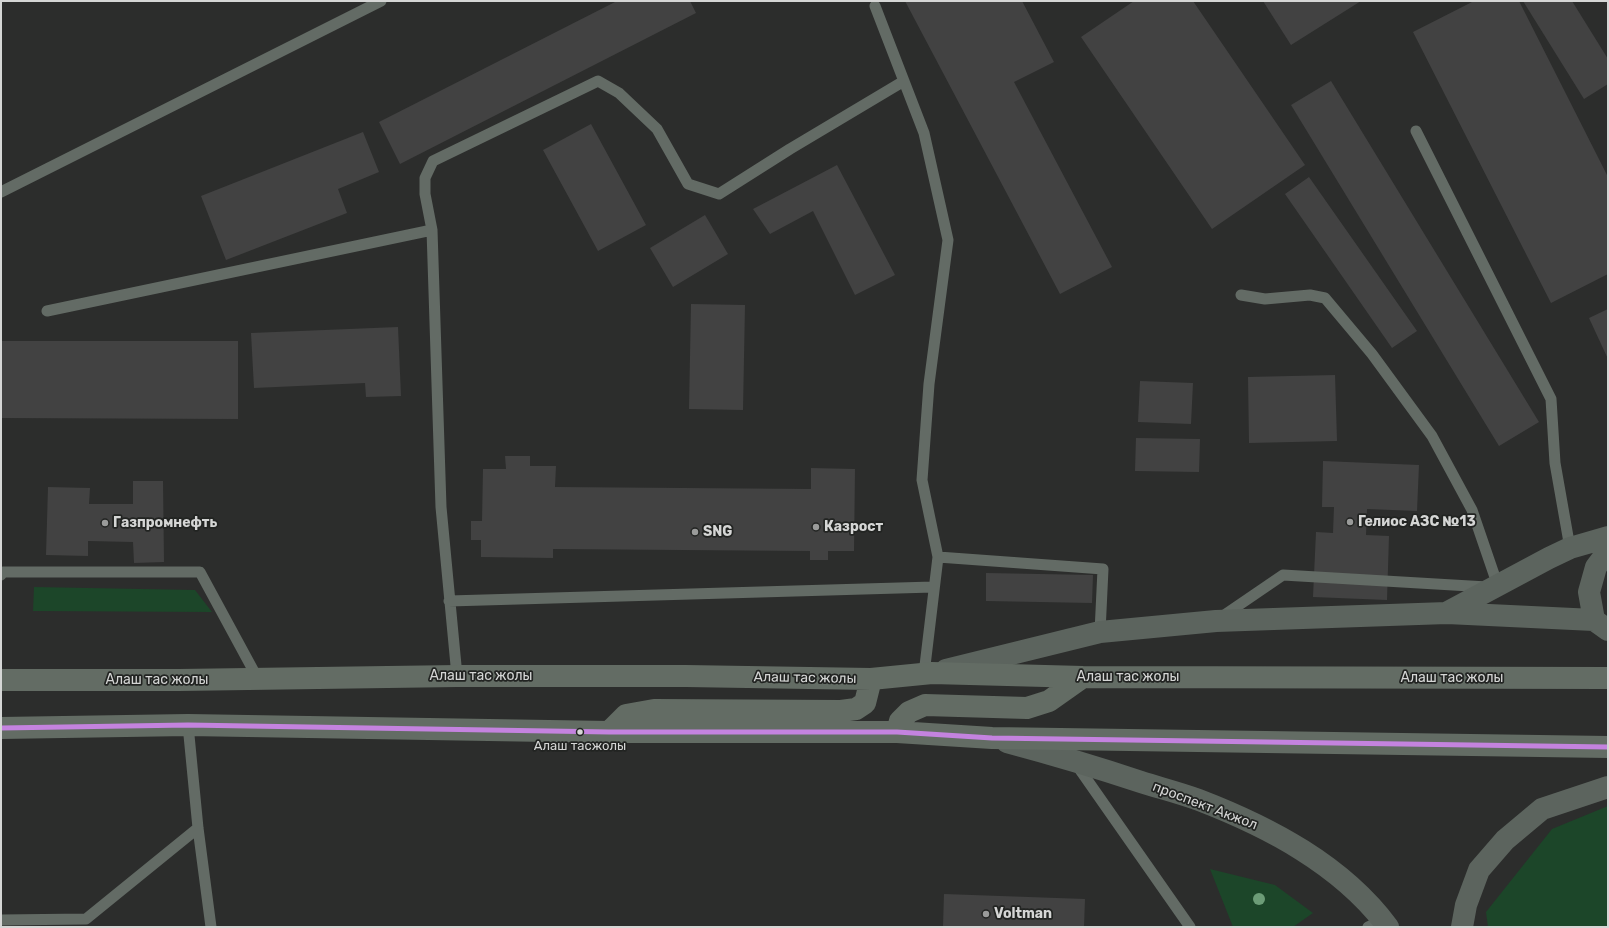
<!DOCTYPE html>
<meta charset="utf-8">
<style>
body{margin:0}
#map{position:relative;width:1609px;height:928px;overflow:hidden;background:#2c2d2c;font-family:Rubik,sans-serif}
canvas{display:block}
.frame{position:absolute;inset:0;border:2px solid #d5d6d5;pointer-events:none}
</style>
<div id="map">
<canvas width="1609" height="928"></canvas>
<div class="frame"></div>
</div>
<script>
const context = document.querySelector('canvas').getContext('2d');
context.lineJoin = 'round';
function fill(path, color) { context.fillStyle = color; context.fill(path, 'evenodd'); }
function stroke(path, color, width, dash) { context.strokeStyle = color; context.lineWidth = width; context.lineCap = dash ? 'butt' : 'round'; context.setLineDash(dash || []); context.stroke(path); }
function label(font, color, halo, rows, align = 'center') {
  context.font = font + ' Rubik,sans-serif'; context.lineWidth = 3.5; context.setLineDash([]); context.textBaseline = 'middle'; context.strokeStyle = halo; context.fillStyle = color; for (const [text, x, y, turn = 0] of rows) {
    context.save(); context.translate(x, y); context.rotate((+turn || 0) * Math.PI / 180); context.textAlign = isNaN(turn) ? turn : align; if (halo) context.strokeText(text, 0, 0); context.fillText(text, 0, 0); context.restore();
  }
}
fill(new Path2D(`
 M34,587L195,590L212,612L33,611Z
 M1608,806V927H1488L1486,912L1552,829Z
 M1210,869L1275,885L1313,913L1293,927H1233Z`), '#1c4629');
fill(new Path2D(`
 M617,1H690L696,13L400,164L379,122Z
 M905,1H1022L1054,62L1014,82L1112,267L1060,294Z
 M1134,1H1193L1305,165L1212,229L1081,37Z
 M1263,1H1361L1291,45Z
 M1474,1H1519L1608,177V274L1551,303L1413,32Z
 M1523,1H1572L1608,59V84L1584,99Z
 M1331,81L1539,422L1499,446L1291,105Z
 M591,124L646,225L598,251L543,150Z
 M363,132L379,172L338,189L347,213L226,260L201,196Z
 M837,165L895,275L855,295L813,211L770,234L753,209Z
 M1309,177L1417,331L1392,348L1285,194Z
 M705,215L728,254L673,287L650,248Z
 M691,304L745,305L743,410L689,409Z
 M1608,309V359L1589,318Z
 M398,327L401,396L366,397L365,383L254,388L251,333Z
 M1,341H238V419L1,418Z
 M1335,375L1337,441L1249,443L1248,377Z
 M1140,381L1193,383L1191,424L1138,422Z
 M1136,438L1200,439L1199,472L1135,471Z
 M505,456H530V466H556L555,487L811,489V468L855,469L854,551H828V560H810V551L553,549V558L481,557V540H471V521H482L483,469H506Z
 M1323,461L1419,465L1417,511L1367,509L1366,535L1389,536L1387,600L1313,597L1316,532L1333,533L1334,507H1322Z
 M133,481H163L164,562L134,563L133,542L88,541V556L46,555L48,487L90,488L89,504H133Z
 M986,573L1093,575L1092,603L986,601Z
 M944,894L1085,899L1084,927H943Z`), '#424242');
stroke(new Path2D(`
 M875,6L924,133L948,240L929,384L922,480L938,557L924,674
 M1416,131L1551,399L1555,463L1570,548
 M1,192L381,1
 M1241,295L1265,299L1310,295L1325,298L1372,354L1432,436L1472,510L1498,586
 M47,311L432,230
 M938,557L1103,569L1100,632
 M1,575L3,572H200L258,679
 M449,601L933,587
 M1220,618L1283,575L1487,587
 M457,676L441,507L432,230L425,194V178L433,161L598,81L619,93L657,129L688,184L719,194L790,149L904,81
 M188,725L198,828L211,927
 M1076,764L1190,927
 M1,920L86,919L198,828
 M1368,927L1383,920`), '#636b65', 11);
stroke(new Path2D(`
 M1448,612L1549,558L1570,548L1608,537
 M1594,620L1589,592L1596,567L1608,551
 M946,670L1100,632L1216,621L1447,613L1594,620L1608,630
 M1007,742C1052,754 1096,767 1141,782C1160,788 1180,793 1199,800C1269,827 1342,865 1388,927
 M1462,927L1466,905L1479,870L1505,840L1542,809L1608,787`), '#5c645e', 22);
stroke(new Path2D(`
 M1,680H179L457,676H686L871,679L932,673L1083,677L1608,678
 M1,728L188,725L609,732H897L992,738L1608,747
 M609,732L626,715L654,710L841,711L856,709L865,703L871,679
 M897,732L900,721L909,712L925,705L1027,708L1049,701L1083,677`), '#636c64', 22);
stroke(new Path2D(`
 M1,728L188,725L609,732H897L992,738L1608,747`), '#c483df', 5);
context.fillStyle = '#6c9c77';
for (const [x, y] of [
 [1259,899]
]) { context.beginPath(); context.arc(x, y, 6, 0, 2 * Math.PI); context.fill(); }
for (const [x, y, r, color] of [
 [1350,522,4,"#9a9b9a"],
 [105,523,4,"#9a9b9a"],
 [816,527,4,"#9a9b9a"],
 [695,532,4,"#9a9b9a"],
 [580,732,3.5,"#d5d6d5"],
 [986,914,4,"#9a9b9a"]
]) { const dot = new Path2D(); dot.arc(x, y, r, 0, 2 * Math.PI); context.fillStyle = color; context.fill(dot); stroke(dot, '#222422', 1.5); }
label('13px', '#d5d6d5', '#222422', [
 ["Алаш тасжолы",580,746]
]);
label('bold 14px', '#d5d6d5', '#222422', [
 ["Гелиос АЗС №13",1358,522],
 ["Газпромнефть",113,523],
 ["Казрост",824,527],
 ["SNG",703,532],
 ["Voltman",994,914]
], 'left');
label('14px', '#d5d6d5', '#222422', [
 ["Алаш тас жолы",481,676],
 ["Алаш тас жолы",1128,677],
 ["Алаш тас жолы",805,678,1],
 ["Алаш тас жолы",1452,678],
 ["Алаш тас жолы",157,680],
 ["проспект Акжол",1205,806,21]
]);
</script>
